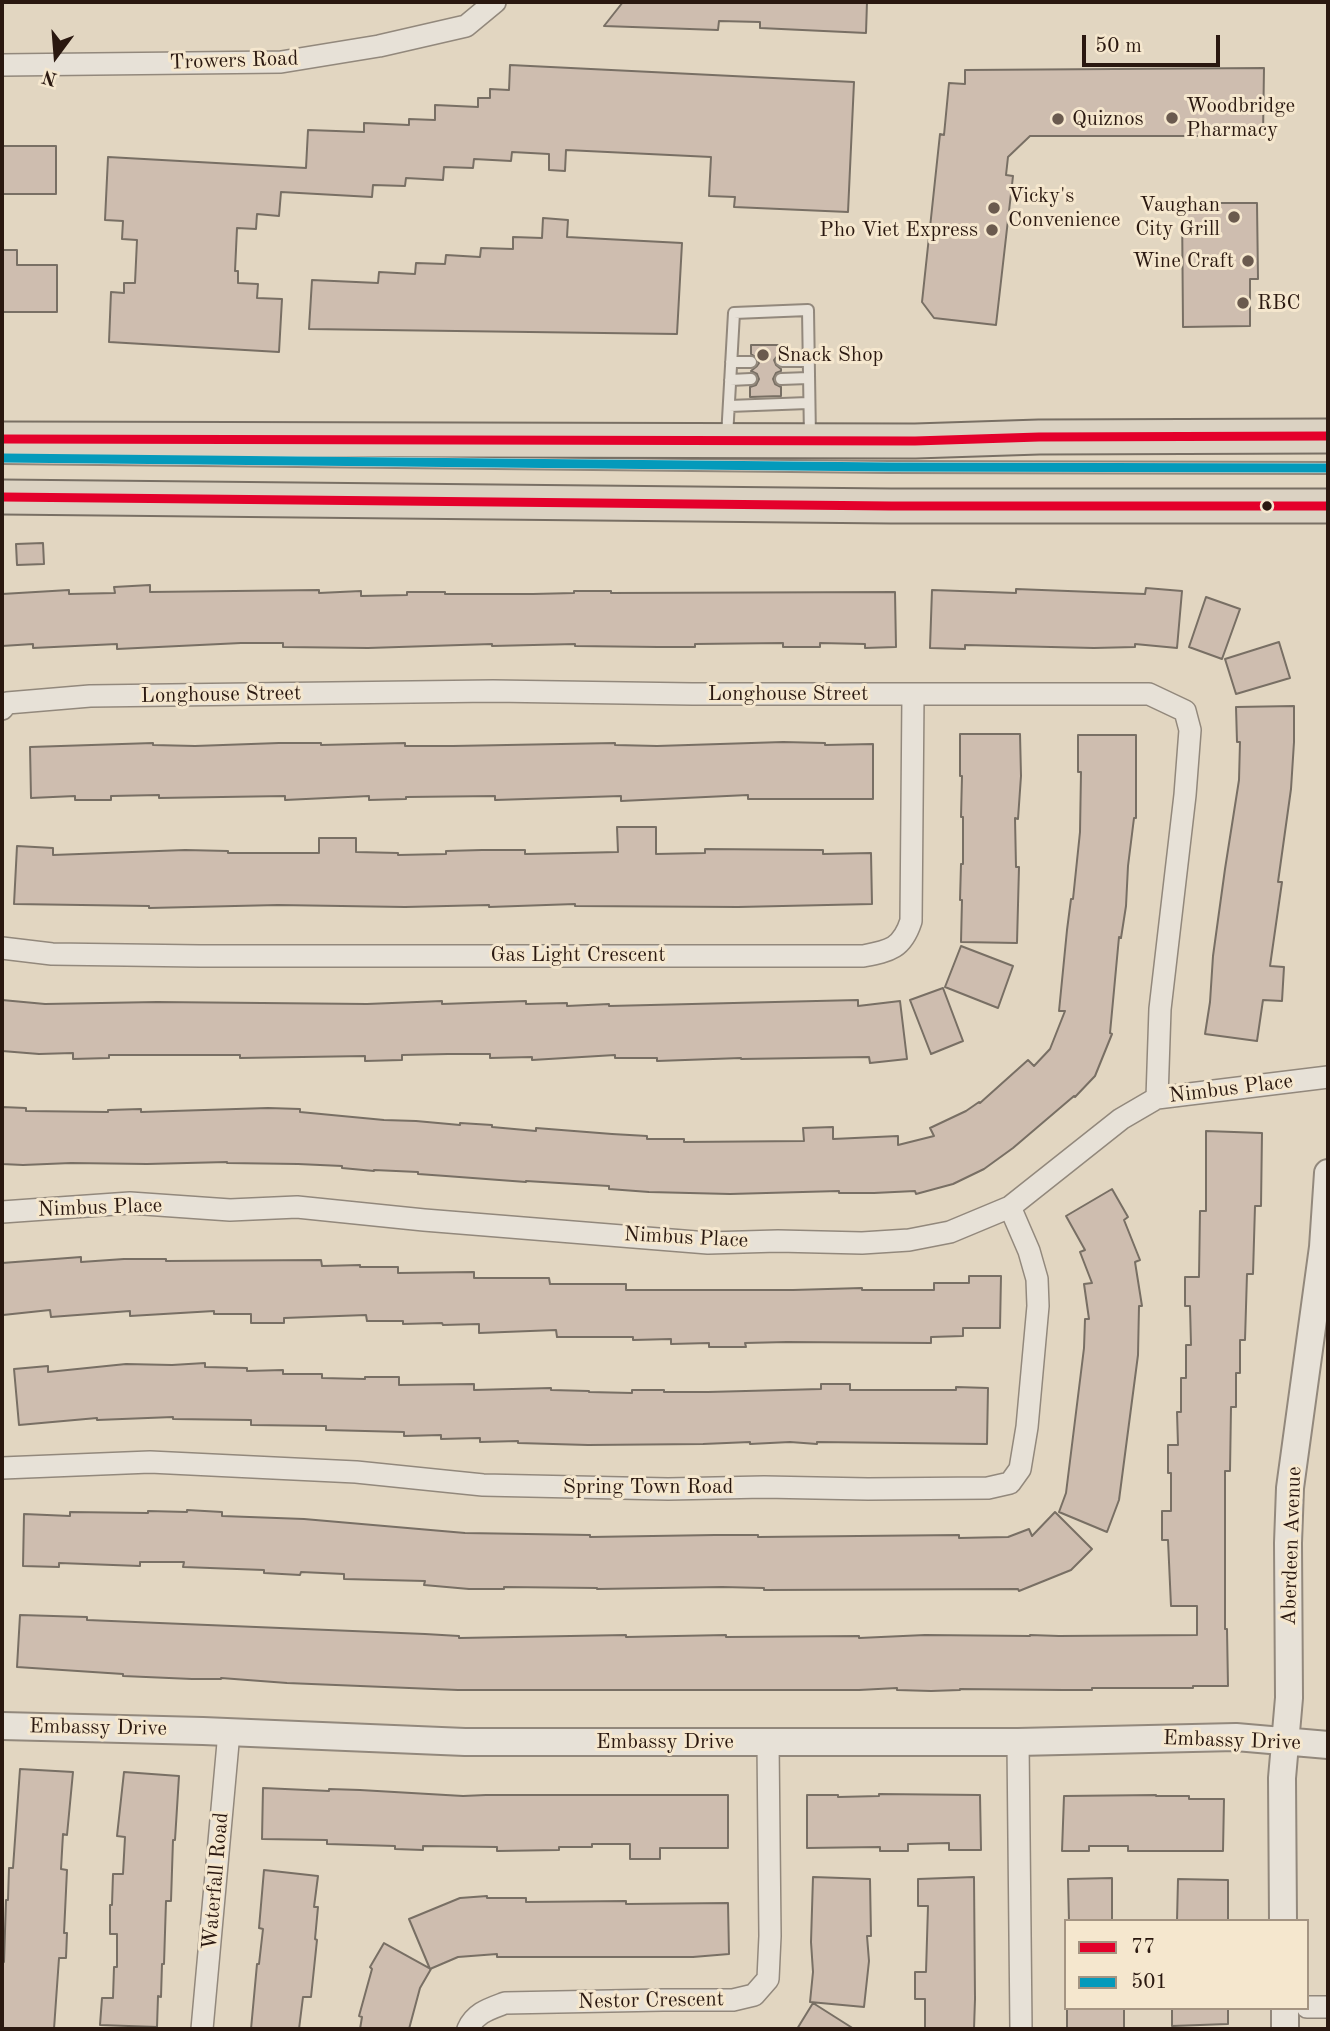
<!DOCTYPE html>
<style>
body{margin:0}
#map{position:relative;width:1330px;height:2031px;overflow:hidden;background:#e2d6c1;font-family:"Old Standard TT",serif}
canvas{display:block}
.frame{position:absolute;inset:0;border:4px solid #2a1810;pointer-events:none}
.legend{position:absolute;left:1064px;top:1919px;width:245px;height:91px;box-sizing:border-box;background:#f5e7ce;border:2px solid #a49482;margin:0;padding:9px 12px;list-style:none;font-size:21px;color:#2a1810}
.legend li{display:flex;align-items:center;gap:14px;height:35px}
.legend b{width:35px;border:2px solid #a49482}
.north{position:absolute;left:21px;top:21px;width:70px;height:70px;-webkit-text-stroke:5px #f5e7ce;paint-order:stroke;rotate:196deg;font-size:19px;font-weight:700;line-height:28px;text-align:center;color:#2a1810}
.north::after{content:'';display:block;margin:auto;width:24px;height:32px;background:#2a1810;clip-path:polygon(50% 0,100% 100%,50% 72%,0 100%)}
.scale{position:absolute;left:1082px;top:35px;width:138px;height:32px;box-sizing:border-box;border:4px solid #2a1810;border-top:0;padding-left:9px;font-size:21px;line-height:24px;white-space:nowrap;color:#2a1810;-webkit-text-stroke:5px #f5e7ce;paint-order:stroke}
</style>
<div id="map">
<canvas width="1330" height="2031"></canvas>
<div class="frame"></div>
<ul class="legend">
<li><b style="height:9px;background:#e4002b"></b>77</li>
<li><b style="height:9px;background:#049abb"></b>501</li>
</ul>
<div class="north">N</div>
<div class="scale">50 m</div>
</div>
<script>
const context = document.querySelector('canvas').getContext('2d');
context.lineJoin = 'round';
function fill(path, color) { context.fillStyle = color; context.fill(path, 'evenodd'); }
function stroke(path, color, width, dash) { context.strokeStyle = color; context.lineWidth = width; context.lineCap = dash ? 'butt' : 'round'; context.setLineDash(dash || []); context.stroke(path); }
function label(font, color, halo, rows, align = 'center') {
  context.font = font + ' "Old Standard TT",serif'; context.lineWidth = 6; context.setLineDash([]); context.textBaseline = 'middle'; context.strokeStyle = halo; context.fillStyle = color; for (const [text, x, y, turn = 0] of rows) {
    context.save(); context.translate(x, y); context.rotate((+turn || 0) * Math.PI / 180); context.textAlign = isNaN(turn) ? turn : align; if (halo) context.strokeText(text, 0, 0); context.fillText(text, 0, 0); context.restore();
  }
}
const building = new Path2D(`
 M623,2H867L866,33L760,28V22L719,21L718,30L604,26Z
 M510,65L854,82L848,212L734,207L735,197L709,196L711,157L566,150L565,171L549,170V154L512,152L511,161L474,159L473,168L444,167L443,180L406,178L405,186L373,185L372,197L281,192L279,216L257,214L256,229L237,228L235,271H238V283L258,284L257,298L282,299L279,352L109,342L111,292L124,293V283H135L137,240L122,239L123,221L105,220L108,157L306,168L308,130L364,132V123L409,125V119L435,120V105L478,107V98H490V89L509,90Z
 M1264,68L1263,136H1030L1008,157L1006,175L1013,176L996,325L934,318L922,302L940,134L944,135L949,83L965,84V70Z
 M2,146H56V194H2Z
 M1182,203H1257L1258,279H1250V326L1183,327Z
 M543,218L568,220L567,237L682,243L677,334L309,329L312,280L378,283L379,272L415,274L416,263L445,264L446,255L480,257L481,248L513,249V237L542,238Z
 M2,250H17V265H57V312H2Z
 M751,345H782V353L778,355L774,360L776,365L781,369V371L776,373L773,379L775,384L781,387V396L750,397V387L756,385L759,379L757,374L751,371L757,366L759,363L757,358L751,354Z
 M43,543L44,564L17,565L16,544Z
 M150,585V592L319,590V593L361,591V596L407,595V592H445V594H533L574,593V591H611V593L895,592L896,647L865,648V644L820,643V647H783V643L695,644V647H658L575,646V644L492,646V644L368,648L283,647V643H241L117,649V644L33,648V644L2,646V594L69,590V594L115,593L114,587Z
 M1146,588L1182,591L1177,648L1135,644V647L1094,648L965,645V649L930,648L932,590L1016,593V589L1145,594Z
 M1206,597L1240,609L1222,659L1189,647Z
 M1279,642L1290,678L1236,694L1225,659Z
 M1294,706V742L1291,789L1278,882H1282L1270,966L1284,967L1282,1001L1263,1000L1257,1041L1205,1034L1210,1002L1213,956L1225,869L1239,780L1240,742H1237L1236,707Z
 M960,734H1020L1021,776L1018,819L1015,818L1016,867H1019L1017,943L961,942L962,900H960L961,864H963V817H961L962,776H960Z
 M1078,735H1136V818H1134L1128,866L1126,906L1121,938L1119,937L1110,1033L1112,1034L1095,1076L1075,1097L1074,1096L1013,1148L984,1169L953,1184L916,1194L915,1191L874,1193H839V1191L730,1194L649,1192L609,1189V1186L526,1181V1182L446,1176L418,1174V1172L374,1170V1171L342,1168V1166L298,1164L227,1163V1162L147,1164L71,1163L23,1165L2,1164V1107L26,1108V1111L108,1112V1110L141,1109V1112L268,1108L300,1109V1112L384,1120L416,1121L460,1125V1123L492,1125V1127L536,1131V1128L612,1134L647,1136V1139H684V1142L804,1141L803,1128L833,1127V1139L898,1136V1145L934,1136L930,1128L966,1111L979,1102L980,1103L1028,1060L1034,1066L1050,1049L1065,1011H1059L1067,930L1071,899H1073L1080,832L1081,772H1078Z
 M783,742L825,743V745L873,744V799H748V795L621,801V796L495,800V796L406,797V799L369,800V796L285,800V796L159,798V795L111,796V800H75V796L31,798L30,747L153,743V745L195,746L279,743H321V745L405,743V746H453L615,743V745L657,746Z
 M617,827H656V854L705,853V849L823,850V854L871,853L872,904L738,907L575,906V904L489,907V905L405,907L278,905L149,908V906L14,904L17,846L53,848V855L185,850L228,851V853H319V838H356V852L398,853V855L446,854V851L482,850H525V854L574,853L618,852Z
 M961,946L1013,966L998,1008L945,987Z
 M943,988L963,1041L931,1054L910,1000Z
 M2,1000L45,1004L157,1002L367,1004L442,1001V1004L526,1001V1004L567,1003V1006L609,1004V1006L858,1000V1006L900,1001L907,1059L870,1063L869,1057L741,1059V1058L657,1061V1058H615V1055L532,1060V1057L490,1058V1054H448L402,1055V1060L365,1061V1056L240,1058V1055H109V1058L73,1059V1053L39,1054L2,1051Z
 M1206,1131L1262,1133L1261,1206H1255L1253,1274H1247L1245,1340H1240V1373H1236V1407H1231L1230,1471H1225V1629H1227L1228,1686H1193V1688H1092V1690H1064L960,1689V1690L931,1691L897,1690V1688L859,1690H458L287,1683L221,1678V1679H192L123,1676V1674L17,1667L20,1615L87,1617V1620L425,1634L459,1636V1638L626,1635V1637L726,1635V1637L859,1636V1638L925,1635L1030,1636V1635L1059,1636L1197,1635V1606H1171L1168,1540H1162V1511H1171V1473H1168V1445H1178L1177,1412H1181V1378H1186V1345H1191L1190,1306H1185V1277H1199L1200,1211H1206Z
 M1112,1189L1128,1217L1124,1220L1140,1260L1135,1262L1142,1306H1139L1138,1355L1119,1500L1107,1532L1059,1512L1066,1493L1084,1348L1085,1319H1089L1084,1284L1092,1283L1080,1252L1085,1250L1066,1216Z
 M81,1257V1262L124,1259H166V1261L321,1260L322,1266L360,1265V1267H398V1273L474,1272V1278H549L550,1284H626V1290H793L862,1288V1290H934V1283H969V1276H1001L1000,1328H963V1336L931,1337V1343L787,1342L745,1343L746,1347H709V1343L671,1344V1339L633,1340V1337H557L556,1330L479,1333V1324L443,1325L442,1323L403,1324V1321H367L366,1315L284,1318V1323H251V1314H214V1311L130,1316V1311L51,1317L50,1310L3,1315L2,1263Z
 M205,1363V1367L247,1368V1371L283,1370V1374H322V1378L365,1379V1377H399V1385L474,1384V1390L551,1388V1390L589,1391V1392L632,1393V1390H664V1392H708L821,1389V1384H850V1390H956V1387L988,1388L987,1444L817,1442V1444L790,1442L750,1444V1442L703,1444L588,1445L518,1443V1441L480,1442V1438L441,1439V1435L404,1436V1432L326,1430V1426L251,1425V1420L173,1419V1417L97,1420V1418L19,1425L14,1369L48,1366V1372L126,1364L172,1365Z
 M187,1510L222,1512V1516L304,1519L465,1533L590,1535V1537L715,1535H758V1537L959,1535V1538L1008,1537L1029,1529L1032,1536L1055,1512L1092,1549L1071,1570L1019,1591L1018,1589L764,1590V1588L722,1587L597,1589V1588L504,1587V1589H469L424,1585L425,1581L344,1579V1574L301,1572L300,1575L264,1573V1570L183,1567L184,1562H140V1566L59,1563V1567L23,1566L24,1514L70,1516V1512L148,1513V1511L187,1512Z
 M20,1769L73,1772L67,1835L63,1834L61,1869L67,1870L64,1933H67L66,1958H59L54,2029H2V1962H4L6,1900H8L9,1868H13Z
 M124,1772L179,1776L175,1840H173L171,1901H166L164,1964H162L161,1997L158,1996L157,2027L100,2025L102,1998H113L114,1967H117V1934H110V1905H112L113,1874H123L125,1837L117,1836Z
 M263,1788L329,1791V1789L360,1790L463,1796L486,1795H728V1848H660V1859H630V1844H592V1847H559V1850L497,1851V1847L423,1846V1850L395,1849V1846L327,1844V1840L262,1839Z
 M879,1794L980,1795L981,1850H949V1843L908,1844V1851H880V1847L807,1848V1795H838V1797L879,1796Z
 M1156,1795V1796H1189V1799H1224L1223,1851H1128V1846H1089V1851H1062L1064,1796Z
 M264,1870L318,1876L314,1907H318L315,1939L317,1940L311,1997H303L299,2029H251L257,1964H259L263,1929L259,1928Z
 M813,1877L870,1879L871,1936H867L869,1961L864,2007L810,2002L813,1972L811,1942Z
 M974,1877L975,1999L974,2029H925V1999H915V1972H926L928,1906H918V1879Z
 M1112,1878V1921H1069L1068,1879Z
 M1178,1879L1228,1880V1921H1177Z
 M487,1896V1898H526V1902L626,1901V1904L728,1903L729,1954L693,1957H497V1954L458,1957L430,1969L409,1919L460,1898Z
 M384,1943L431,1969L420,1988L409,2029H360L362,2017L359,2016L372,1969L370,1967Z
 M813,2003L854,2029H797Z
 M1067,2008H1124V2029H1067Z
 M1172,2008H1228V2024L1172,2026Z`);
fill(building, '#cebdaf');
stroke(building, '#786f64', 2);
const service = new Path2D(`
 M782,361H808
 M731,362H751
 M781,379L808,378
 M730,380L751,379
 M729,406L808,403
 M727,437L734,313L808,310L810,438
 M2,458L889,467L1328,468`);
const minor = new Path2D(`
 M2,65L281,62L379,46L466,26L495,2
 M2,709L7,703L90,696L493,691L692,694H1149L1185,711L1190,730L1185,795L1160,1009L1157,1098
 M2,948L52,954L200,956H863C889,951 902,949 911,921L913,695
 M2,1212L130,1203L230,1210L297,1207L424,1220L708,1243L778,1241L862,1243L909,1240L950,1232L1010,1207L1121,1119L1157,1098L1328,1077
 M2,1468L150,1462L356,1472L483,1485L668,1489L764,1487L868,1489L988,1488L1010,1483L1020,1469L1027,1427L1038,1306L1037,1279L1029,1251L1010,1207
 M1018,1742L1021,2029
 M1307,2007H1328
 M202,2029L229,1732
 M468,2029C475,2013 489,2009 505,2003L663,2000H733L754,1995L768,1979L770,1936L768,1742`);
const tertiary = new Path2D(`
 M2,1726L203,1731L465,1742H1018L1236,1737L1328,1745
 M1283,1921L1282,1778L1289,1698L1288,1543L1290,1488L1323,1247L1328,1173
 M1285,2008V2029`);
const primary = new Path2D(`
 M2,439L915,441L1039,437L1328,436
 M2,497L891,506H1328`);
stroke(service, '#92887c', 14);
stroke(minor, '#92887c', 24);
stroke(tertiary, '#92887c', 30);
stroke(primary, '#786f64', 37);
stroke(service, '#e7e1d7', 10);
stroke(minor, '#e7e1d7', 21);
stroke(tertiary, '#e7e1d7', 26);
stroke(primary, '#dbd2c2', 33);
stroke(new Path2D(`
 M2,439L915,441L1039,437L1328,436
 M2,497L891,506H1328`), '#e4002b', 9);
stroke(new Path2D(`
 M2,458L889,467L1328,468`), '#049abb', 9);
for (const [x, y, r, color] of [
 [1172,118,7,"#6a5a4e"],
 [1058,119,7,"#6a5a4e"],
 [994,208,7,"#6a5a4e"],
 [1234,217,7,"#6a5a4e"],
 [992,230,7,"#6a5a4e"],
 [1248,261,7,"#6a5a4e"],
 [1243,303,7,"#6a5a4e"],
 [763,355,7,"#6a5a4e"],
 [1267,506,6,"#2a1810"]
]) { const dot = new Path2D(); dot.arc(x, y, r, 0, 2 * Math.PI); context.fillStyle = color; context.fill(dot); stroke(dot, '#f5e7ce', 2.5); }
label('21px', '#2a1810', '#f5e7ce', [
 ["Trowers Road",234,61,-2],
 ["Longhouse Street",788,694],
 ["Longhouse Street",221,695,-1],
 ["Gas Light Crescent",578,955],
 ["Nimbus Place",1231,1089,-7],
 ["Nimbus Place",100,1208,-2],
 ["Nimbus Place",686,1238,3],
 ["Spring Town Road",648,1487],
 ["Aberdeen Avenue",1292,1546,-88],
 ["Embassy Drive",98,1728,1],
 ["Embassy Drive",1232,1741,2],
 ["Embassy Drive",665,1742],
 ["Waterfall Road",216,1881,-85],
 ["Nestor Crescent",651,2001,-1]
]);
label('21px', '#2a1810', '#f5e7ce', [
 ["Woodbridge",1186,106],
 ["Pharmacy",1186,130],
 ["Quiznos",1072,119],
 ["Vicky's",1008,196],
 ["Convenience",1008,220],
 ["Vaughan",1220,205,"right"],
 ["City Grill",1220,229,"right"],
 ["Pho Viet Express",978,230,"right"],
 ["Wine Craft",1234,261,"right"],
 ["RBC",1257,303],
 ["Snack Shop",777,355]
], 'left');
</script>
